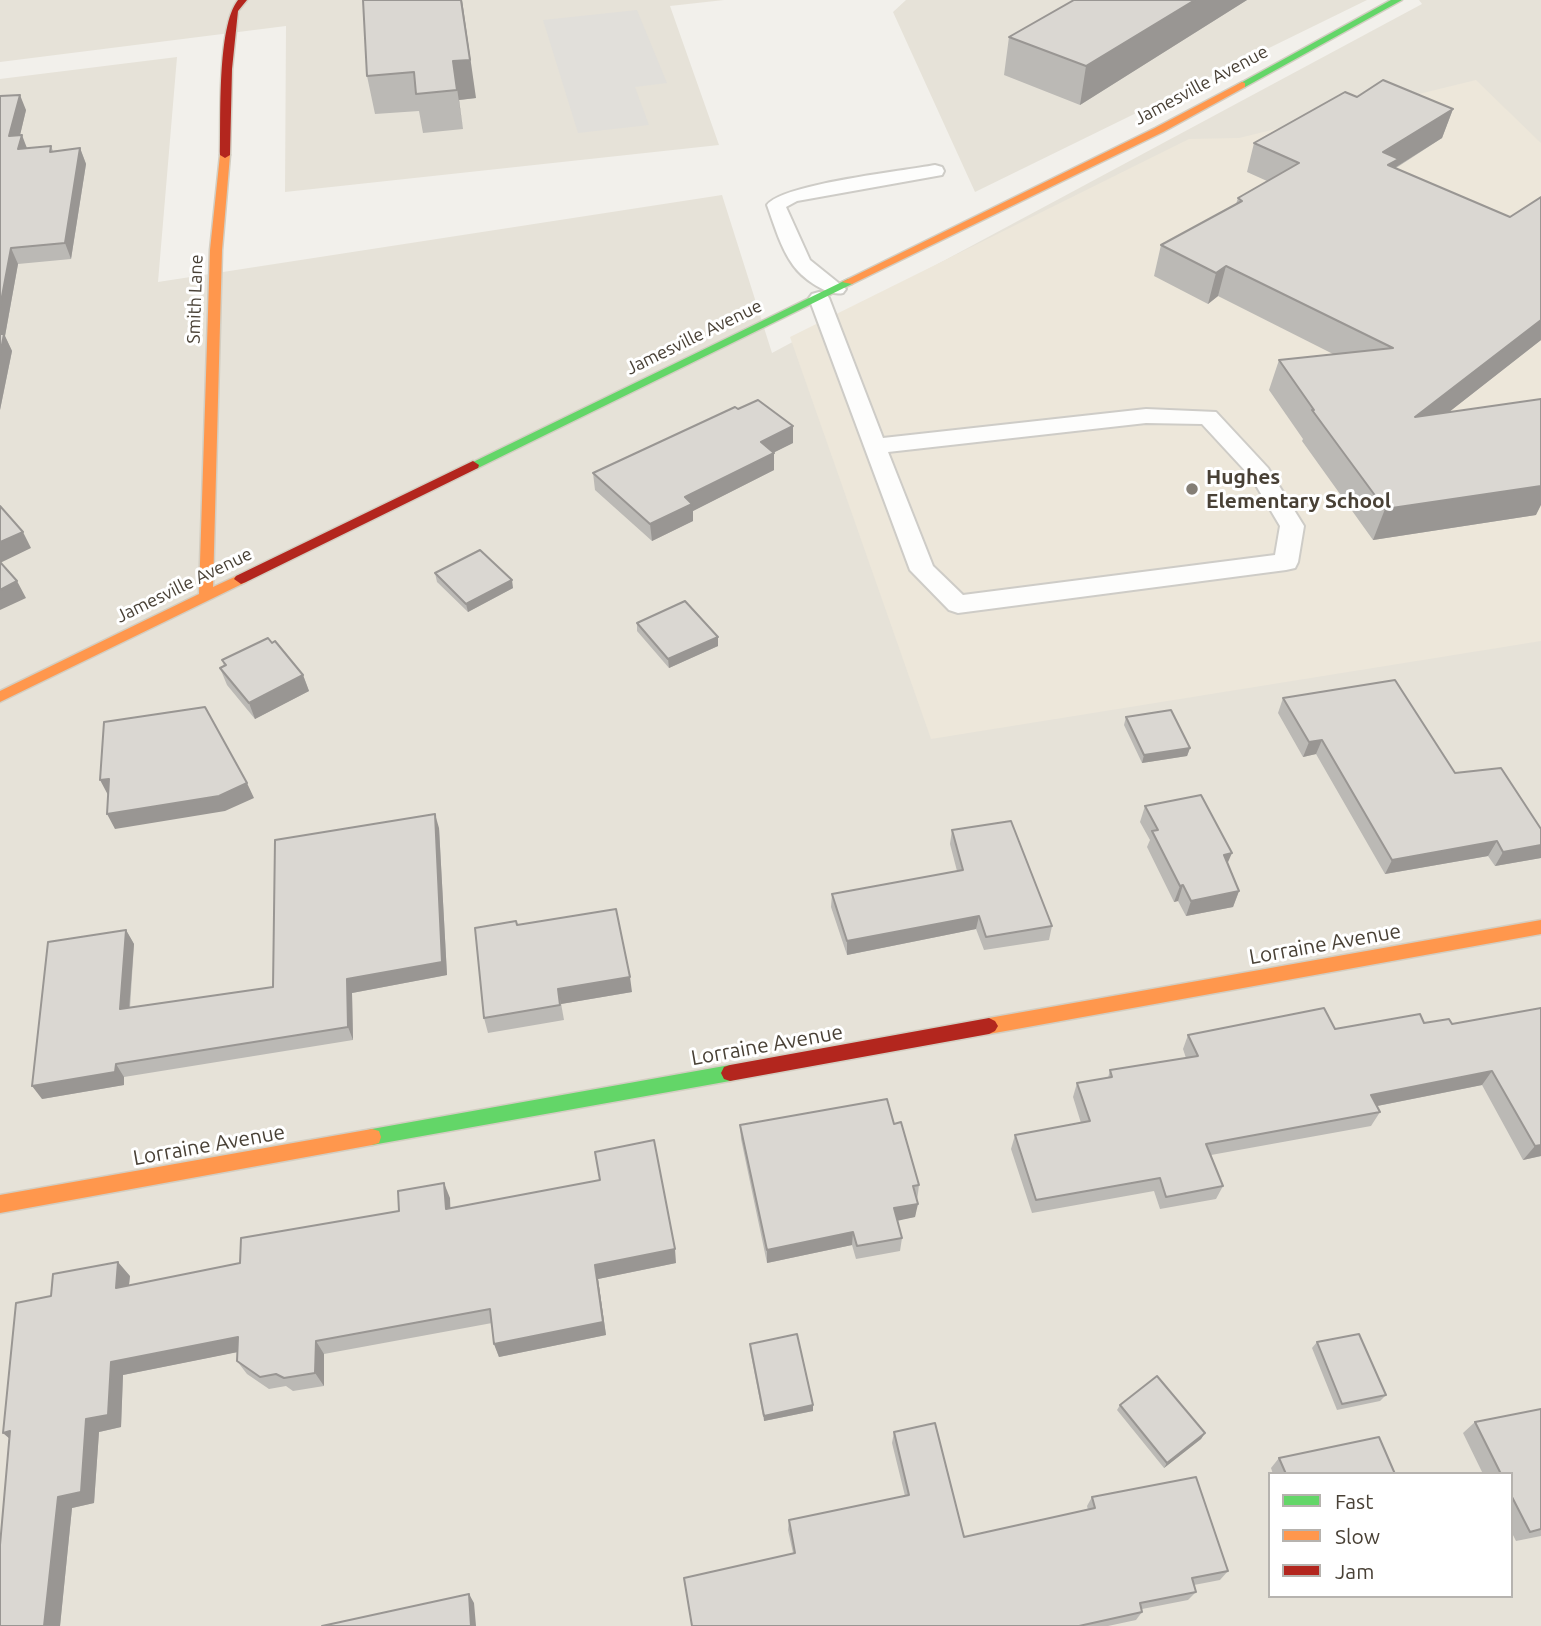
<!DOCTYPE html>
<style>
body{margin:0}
#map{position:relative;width:1541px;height:1626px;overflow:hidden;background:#f2f0eb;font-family:Ubuntu,sans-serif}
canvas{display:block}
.legend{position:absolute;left:1268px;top:1472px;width:245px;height:126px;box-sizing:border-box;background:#fff;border:2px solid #b6b3af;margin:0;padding:9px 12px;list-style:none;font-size:21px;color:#494136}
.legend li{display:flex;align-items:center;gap:14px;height:35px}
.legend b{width:35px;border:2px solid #b6b3af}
</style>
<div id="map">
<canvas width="1541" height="1626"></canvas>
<ul class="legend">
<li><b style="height:9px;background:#63d668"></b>Fast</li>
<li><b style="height:9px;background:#ff974d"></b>Slow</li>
<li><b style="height:9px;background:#b3261e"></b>Jam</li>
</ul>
</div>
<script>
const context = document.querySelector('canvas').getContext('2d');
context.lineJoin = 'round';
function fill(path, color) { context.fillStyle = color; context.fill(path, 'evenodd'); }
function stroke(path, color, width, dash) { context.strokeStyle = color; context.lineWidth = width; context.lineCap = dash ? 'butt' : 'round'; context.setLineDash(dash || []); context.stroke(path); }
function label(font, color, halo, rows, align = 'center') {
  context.font = font + ' Ubuntu,sans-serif'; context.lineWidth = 6; context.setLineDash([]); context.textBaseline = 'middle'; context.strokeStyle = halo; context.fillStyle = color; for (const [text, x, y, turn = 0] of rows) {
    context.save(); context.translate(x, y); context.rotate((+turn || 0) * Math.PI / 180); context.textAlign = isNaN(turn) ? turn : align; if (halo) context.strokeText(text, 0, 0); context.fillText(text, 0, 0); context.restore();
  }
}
fill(new Path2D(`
 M0,0H724L670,6L719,145L285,192L286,26L0,62Z
 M906,0H1367L975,192L893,12Z
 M1419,0H1541V1626H0V79L177,57L158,282L722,195L772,353L1422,4ZM1270,1474H1511V1596H1270Z`), '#e6e2d8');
fill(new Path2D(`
 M1476,80L1541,143V641L931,739L790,337L1189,139L1239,138Z`), '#ede7da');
fill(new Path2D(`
 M637,10L667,83L635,87L649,125L578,133L543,20Z`), '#e1dfda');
const lane = new Path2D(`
 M935,165L942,167L944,171L942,175L797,201L786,207L810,260L846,289L843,293C828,297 802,278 793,265C781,249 774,224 767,205C782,184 904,171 935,165Z
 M819,292L826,294L829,298L883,438L1146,409L1216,412L1268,468L1304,526L1298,562L1295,568L1286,570L958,613L949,610L910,570L809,298L812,294ZM1146,423L1202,424L1251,477L1280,526L1275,555L963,595L933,566L888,452Z`);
const fast = new Path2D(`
 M1391,0H1402L1245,87L1237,85Z
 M848,279L854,282L852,284L478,468L473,469L467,465Z
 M730,1065L736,1067L739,1073L736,1079L730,1081L372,1145L365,1143L363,1137L365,1131L372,1129Z`);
const slow = new Path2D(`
 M1242,82L1245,83V87L1163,132L852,284L842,282L1155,128Z
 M225,152L230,155L222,250L213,587L241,574L248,579L246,582L0,702V691L199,594L210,250L220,155Z
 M1541,920V934L989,1034L983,1031L980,1026L983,1021L989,1018Z
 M372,1129L379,1131L381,1137L379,1143L372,1145L0,1213V1195Z`);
const jam = new Path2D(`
 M238,0H247L238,11L232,69L230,155L225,158L220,155C221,119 217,26 238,0Z
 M473,461L479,465L478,468L246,582L241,584L234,579L236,576Z
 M989,1018L995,1021L998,1026L995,1031L989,1034L730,1081L724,1079L721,1073L724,1067L730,1065Z`);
stroke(lane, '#ceccc7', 4);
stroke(fast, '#d3cec2', 3);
stroke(slow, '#d3cec2', 3);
stroke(jam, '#d3cec2', 3);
fill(lane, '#fdfdfc');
fill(fast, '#63d668');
fill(slow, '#ff974d');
fill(jam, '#b3261e');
fill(new Path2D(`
 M363,0L476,98L459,100L463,129L423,133L419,111L375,114L367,76Z
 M1074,0H1247L1080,105L1004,75L1009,37Z
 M0,96L26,110L20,135L27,148L51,146L53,151L80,148L86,164L71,259L18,264L5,336L12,351L0,410Z
 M1357,97L1453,109L1442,138L1396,168L1541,340L1449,412L1536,515L1373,540L1302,441L1303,439L1269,390L1279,360L1333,354L1218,296L1208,304L1154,276L1161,245L1236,204L1238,198L1267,181L1247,172L1254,143Z
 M793,443L774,452V470L693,511V521L652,541L595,490L593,473Z
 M435,573L513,588L468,612L437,582Z
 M637,623L718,646L669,668L637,631Z
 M222,660L303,675L309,691L255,719L227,685L220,668L224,666Z
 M1283,698L1455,773L1541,829V858L1495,866L1488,856L1385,874L1316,754L1303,757L1278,713Z
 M1126,717L1190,748L1187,756L1142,763L1124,725Z
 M1145,806L1228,863L1239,891L1233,907L1186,916L1178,901L1174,902L1147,847L1150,840L1140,822Z
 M439,828L447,975L352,993L353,1040L124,1077V1085L42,1099L126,930L134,944L130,1008L273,987Z
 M952,830L1052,926L1049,940L984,950L976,929L847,955L831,907L832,894L957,871L950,844Z
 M517,925L632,992L561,1004L564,1020L488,1033L484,1018Z
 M1541,1008V1156L1523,1160L1482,1085L1377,1106L1380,1112L1371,1126L1211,1155L1223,1186L1216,1199L1160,1209L1154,1191L1032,1213L1011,1149L1015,1135L1081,1123L1073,1097L1077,1083L1108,1078L1110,1070L1186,1058L1183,1049L1188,1035L1335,1029L1424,1023L1452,1024Z
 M894,1124L919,1185L915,1217L897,1220L902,1238L900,1251L856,1259L852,1245L767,1263L741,1139L740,1125Z
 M450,1198V1209L676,1263L598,1279L606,1335L499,1357L494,1344L492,1323L324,1354V1386L293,1391L286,1386L269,1389L247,1374L237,1361V1352L123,1375L121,1427L99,1432L94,1503L72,1508L60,1626H0L9,1438L3,1433L51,1296L130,1276L129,1285L240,1263L399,1211Z
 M1317,1342L1386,1395L1380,1401L1337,1410L1312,1348Z
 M750,1344L813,1405V1411L764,1421L750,1350Z
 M1120,1405L1205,1433L1201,1439L1164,1468L1117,1410Z
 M1541,1409V1536L1516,1541L1511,1531V1474H1483L1463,1433L1475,1422Z
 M894,1432L964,1537L1088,1510L1087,1506L1092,1497L1228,1571L1220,1580L1194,1585L1196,1592L1188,1600L1142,1609V1612L1136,1620L1108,1626H692L793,1553L788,1530L789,1520L905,1496L892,1443Z
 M1279,1458L1395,1474H1273L1271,1468Z`), '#bbb9b5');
fill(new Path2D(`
 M462,0L476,98L459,100L463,129L453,61Z
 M1195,0H1247L1080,105L1086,66Z
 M20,95L26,110L16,152L9,136Z
 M1453,109L1442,138L1396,167L1389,189L1383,152Z
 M22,135L28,151L18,149Z
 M80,148L86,164L71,259L65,243Z
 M11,248L18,264L5,336L12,351L0,410V307Z
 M1226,266L1218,296L1208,304L1216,273Z
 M1541,320V340L1403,448L1415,417Z
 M793,426V443L761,459V442Z
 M774,453V470L693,511V521L652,541L650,524L685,497Z
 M1541,475V505L1536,515L1373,540L1385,509Z
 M23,532L31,548L0,563V542Z
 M512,580L513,588L468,612L466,604Z
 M17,581L26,598L0,610V590Z
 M718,637V646L669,668L668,659Z
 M303,675L309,691L255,719L249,703Z
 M1322,740L1316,754L1303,757L1309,742Z
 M1190,748L1187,756L1142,763L1144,755Z
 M109,779L108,795L100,780Z
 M247,783L254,798L225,811L115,829L107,814Z
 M435,814L439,828L447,975L352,993L353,1040L348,1027L347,979Z
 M1497,841L1488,856L1385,874L1392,860Z
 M1541,845V858L1495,866L1503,852Z
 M1232,853L1225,869L1224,855Z
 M1183,885L1178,901L1174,902L1180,886Z
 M1239,891L1233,907L1186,916L1191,901Z
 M979,916L976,929L847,955V941Z
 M126,930L134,944L128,1023L120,1009Z
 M630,977L632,992L561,1004L564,1020L558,989Z
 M116,1064L124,1077V1085L42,1099L32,1086Z
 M1492,1071L1482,1085L1362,1109L1371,1095Z
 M1541,1145V1156L1523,1160L1535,1146Z
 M444,1183L450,1198L451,1224L446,1209Z
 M918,1204L915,1217L892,1222L894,1208Z
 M853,1232L852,1245L767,1263V1250Z
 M675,1249L676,1263L598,1279L606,1335L499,1357L494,1344L595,1265Z
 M118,1262L130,1276L127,1301L116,1288Z
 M238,1337L248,1350L123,1375L121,1427L99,1432L94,1503L72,1508L60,1626H44L58,1497L86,1419L111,1362Z
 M316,1341L324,1354V1386L315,1373Z
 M813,1405V1411L764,1421V1416Z
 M10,1431L17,1445L3,1433Z
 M1205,1433L1201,1439L1164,1468L1167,1463Z
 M469,1594L474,1603L476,1626H471Z`), '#999693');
const building = new Path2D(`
 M363,0H461L470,60L453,61L457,90L416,94L414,72L367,76Z
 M1074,0H1195L1086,66L1009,37Z
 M1383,80L1453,109L1383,152L1399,159L1388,165L1510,217L1541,197V320L1415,417L1541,399V486L1385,509L1312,410H1314L1279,360L1393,348L1226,266L1216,273L1161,245L1242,201L1238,198L1299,163L1254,143L1345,92L1357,97Z
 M20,95L9,136L22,135L18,149L51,146L50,152L80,148L65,243L11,248L0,307V96Z
 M0,334H4L0,355Z
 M758,400L793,426L761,442L774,453L685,497L692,504L650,524L593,473L735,407L738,409Z
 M0,506L23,532L0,542Z
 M480,550L512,580L466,604L435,573Z
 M0,562L17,581L0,590Z
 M685,601L718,637L668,659L637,623Z
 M268,638L272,643L275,641L303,675L249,703L220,668L226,665L222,660Z
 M1395,680L1455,773L1501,768L1541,829V845L1503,852L1497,841L1392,860L1322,740L1309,742L1283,698Z
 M205,707L247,783L219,796L107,814L109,779L100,780L104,722Z
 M1171,710L1190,748L1144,755L1126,717Z
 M1201,795L1232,853L1224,855L1239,891L1191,901L1183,885L1180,886L1152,831L1158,830L1145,806Z
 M435,814L442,962L347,979L348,1027L116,1064L115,1072L32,1086L48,942L126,930L120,1009L273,987L275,840Z
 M1011,821L1052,926L986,937L979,916L847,941L832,894L963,870L952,830Z
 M616,909L630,977L558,989L560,1005L484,1018L475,928L516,921L517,925Z
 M1324,1008L1335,1029L1420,1014L1424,1023L1449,1019L1452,1024L1541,1008V1145L1535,1146L1492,1071L1371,1095L1380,1112L1206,1144L1223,1186L1166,1197L1160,1178L1036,1200L1015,1135L1090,1121L1077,1083L1112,1077L1110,1070L1198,1056L1188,1035Z
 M887,1099L894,1124L901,1122L919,1185L913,1186L918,1204L894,1208L902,1238L857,1246L853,1232L767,1250L740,1125Z
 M654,1140L675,1249L595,1265L603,1322L494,1344L490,1309L316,1341L315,1373L284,1378L276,1374L260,1377L237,1361L238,1337L111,1362L108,1415L86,1419L81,1492L58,1497L44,1626H0V1545L10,1431L3,1433L16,1303L51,1296L53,1274L118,1262L116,1288L240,1263L241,1238L399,1211L398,1191L444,1183L446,1209L600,1180L595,1152Z
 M797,1334L813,1405L764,1416L750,1344Z
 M1359,1334L1386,1395L1342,1404L1317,1342Z
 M1157,1376L1205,1433L1167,1463L1120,1405Z
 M1541,1409V1529L1530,1532L1511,1495V1474H1501L1475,1422Z
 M935,1423L964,1537L1095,1508L1092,1497L1196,1477L1228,1571L1192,1578L1196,1592L1140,1603L1142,1612L1079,1626H692L684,1578L795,1553L789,1520L909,1495L894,1432Z
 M1379,1437L1395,1474H1286L1279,1458Z
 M469,1594L471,1626H322Z`);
fill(building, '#dad7d2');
stroke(building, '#999693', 2);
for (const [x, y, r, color] of [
 [1192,489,7,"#847e75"]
]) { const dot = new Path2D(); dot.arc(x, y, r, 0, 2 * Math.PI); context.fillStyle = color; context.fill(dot); stroke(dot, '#fff', 2.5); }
label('18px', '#494136', '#fff', [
 ["Jamesville Avenue",1201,85,-28],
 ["Smith Lane",195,299,-88],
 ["Jamesville Avenue",694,337,-26],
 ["Jamesville Avenue",184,585,-26]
]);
label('bold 21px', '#494136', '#fff', [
 ["Hughes",1206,477],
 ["Elementary School",1206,501]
], 'left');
label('21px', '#494136', '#fff', [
 ["Lorraine Avenue",1325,944,-10],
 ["Lorraine Avenue",767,1045,-10],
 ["Lorraine Avenue",209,1145,-10]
]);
</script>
